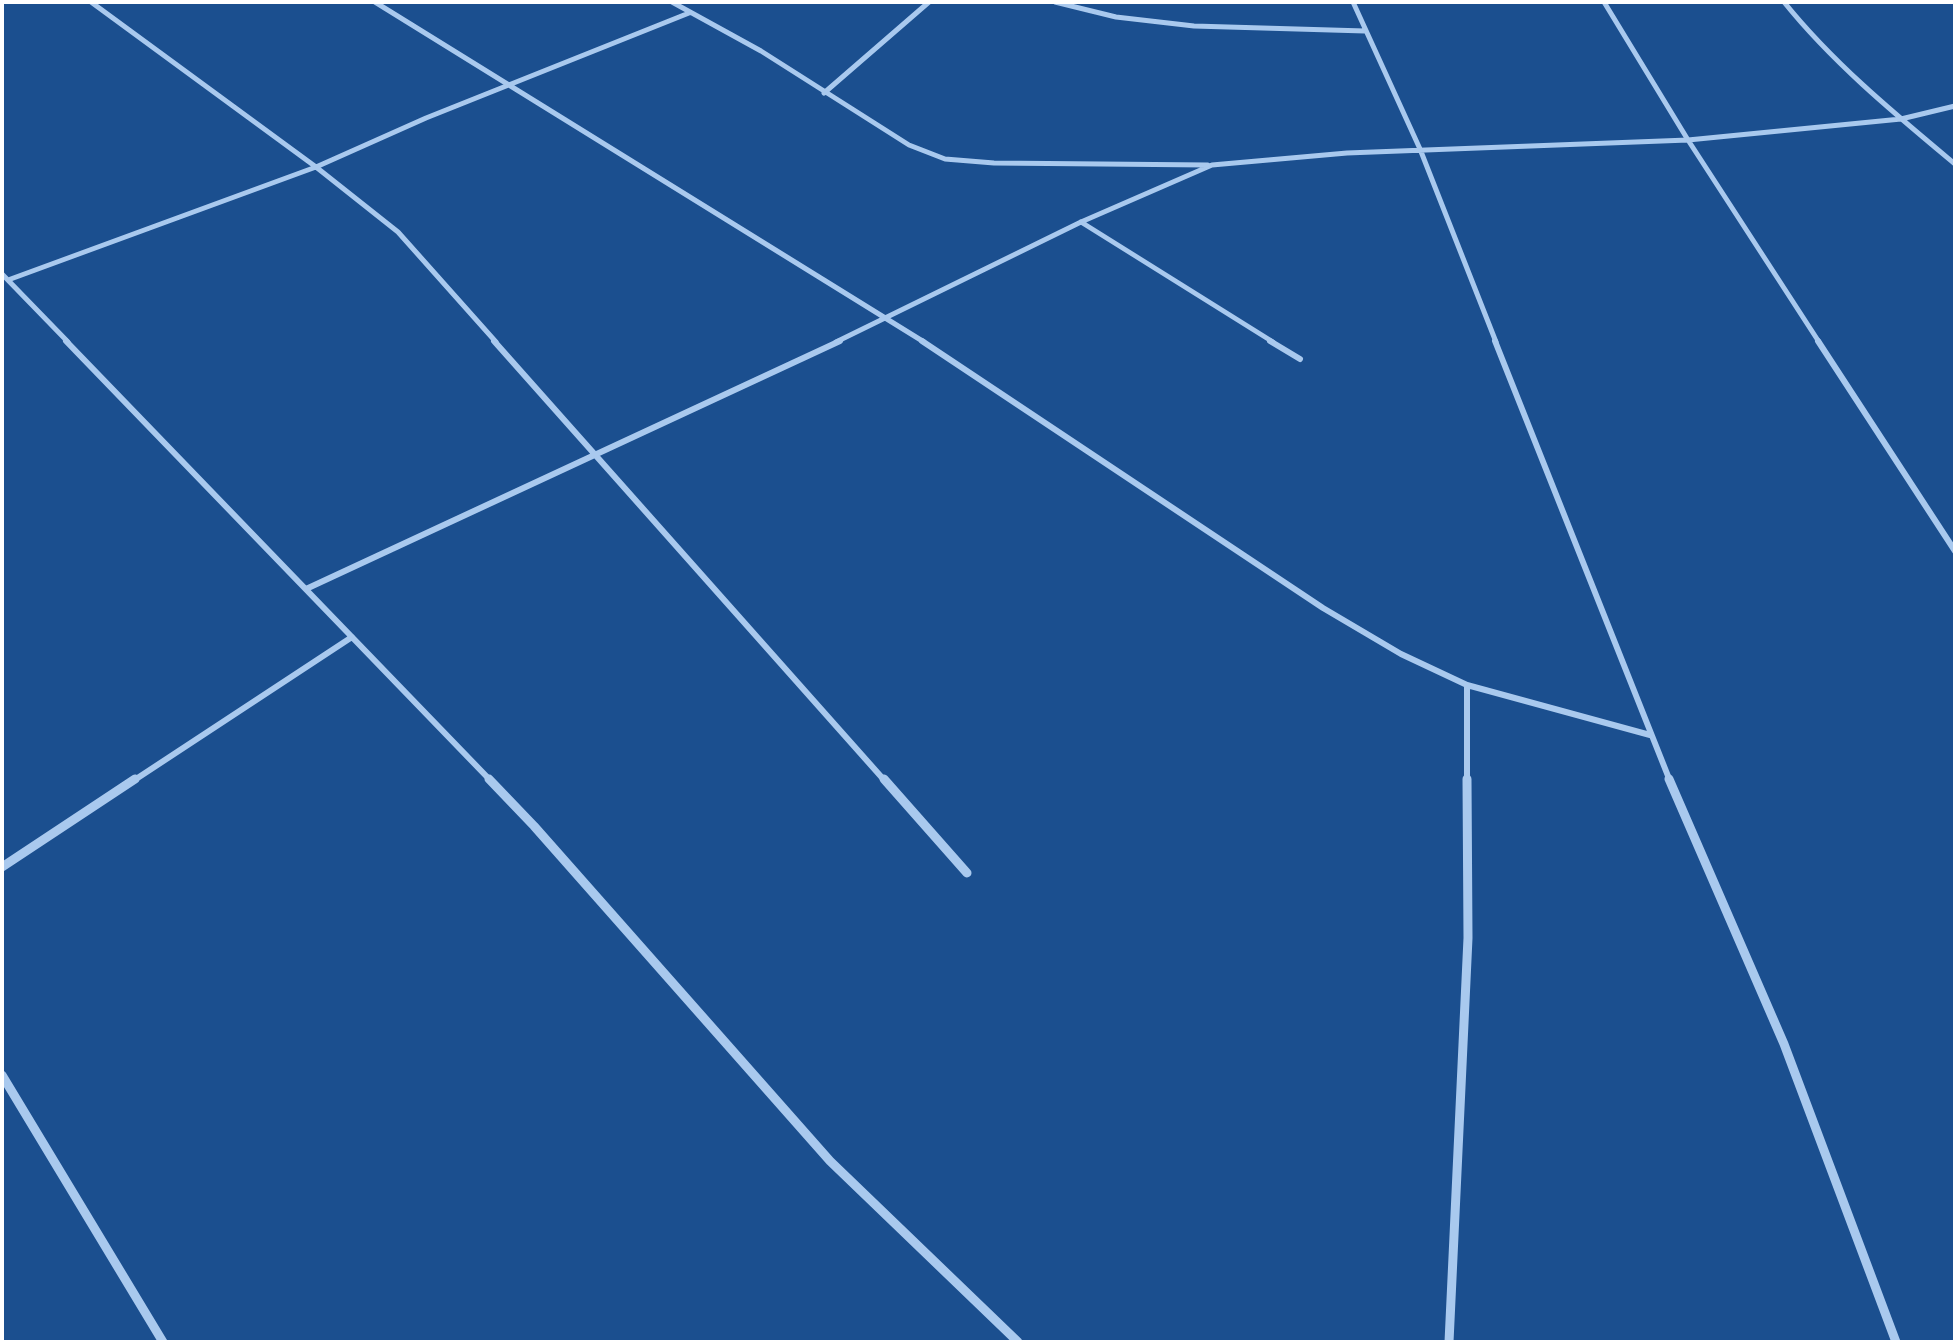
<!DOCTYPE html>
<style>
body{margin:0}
#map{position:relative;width:1957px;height:1344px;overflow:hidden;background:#1b4f8f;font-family:"Source Sans 3",sans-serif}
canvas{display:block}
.frame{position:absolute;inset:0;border:4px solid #fff;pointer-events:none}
</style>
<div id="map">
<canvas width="1957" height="1344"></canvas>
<div class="frame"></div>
</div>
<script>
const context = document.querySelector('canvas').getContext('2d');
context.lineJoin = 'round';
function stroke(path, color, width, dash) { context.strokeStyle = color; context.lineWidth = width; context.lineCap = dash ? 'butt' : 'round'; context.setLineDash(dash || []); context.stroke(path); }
stroke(new Path2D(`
 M91,2L316,167L398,232L496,342
 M375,2L924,342
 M672,2L761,51L909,145L945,159L994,163L1208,165
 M1055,2L1116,17L1194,26L1365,31
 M1353,2L1420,149L1496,342
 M1604,2L1688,140L1819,342
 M1784,2C1833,63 1895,114 1955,164
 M824,93L929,2
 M1081,222L1273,342
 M2,274L68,342
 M8,280L316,167L426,118L689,13
 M836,342L1081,222L1212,165L1347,153L1688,140L1901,119L1955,106`), '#a9c9ee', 5);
stroke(new Path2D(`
 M66,341L491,781
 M494,341L885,781
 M922,341L1323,608L1401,654L1467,685L1650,735
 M1270,341L1300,359
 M1495,341L1670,781
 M1818,341L1955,551
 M306,589L840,341
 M1467,685V781
 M133,781L352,637`), '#a9c9ee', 6);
stroke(new Path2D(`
 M489,779L534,826L830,1161L1018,1342
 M884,779L967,873
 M1669,779L1784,1044L1896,1342
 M2,867L135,779
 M2,1075L163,1342
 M1449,1342L1468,938L1467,779`), '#a9c9ee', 9);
</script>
